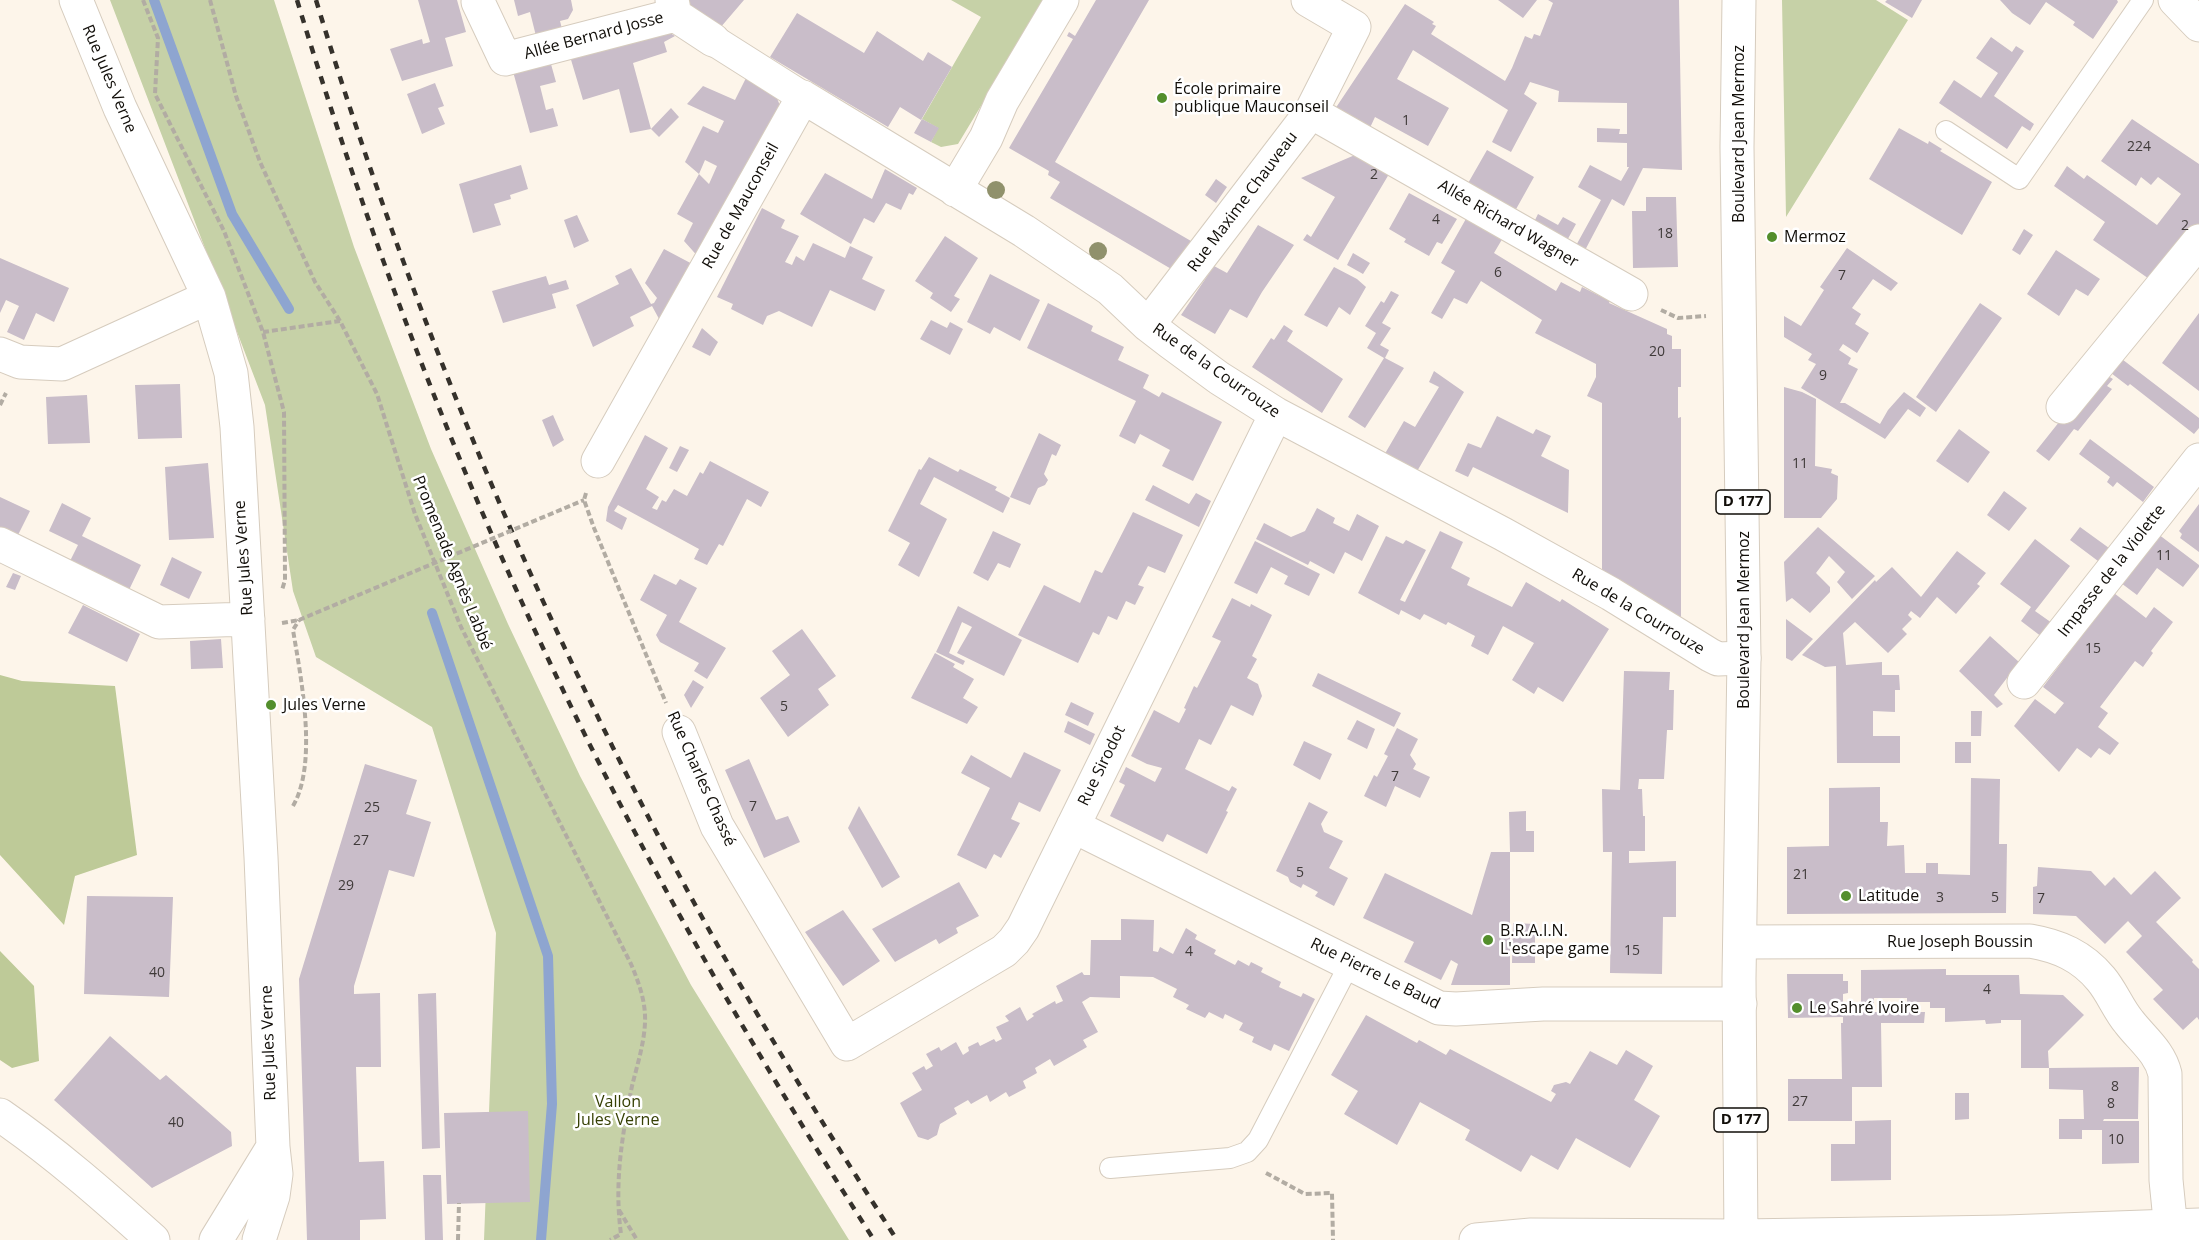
<!DOCTYPE html>
<meta charset="utf-8">
<style>
body{margin:0}
canvas{display:block;background:#fdf5ea}
</style>
<canvas width="2199" height="1240"></canvas>
<script>
const context = document.querySelector('canvas').getContext('2d');
context.lineJoin = 'round';
function fill(path, color) { context.fillStyle = color; context.fill(path, 'evenodd'); }
function stroke(path, color, width, dash) { context.strokeStyle = color; context.lineWidth = width; context.lineCap = dash ? 'butt' : 'round'; context.setLineDash(dash || []); context.stroke(path); }
function label(font, color, halo, rows, align = 'center') {
  context.font = font + ' "Open Sans",sans-serif'; context.lineWidth = 5; context.setLineDash([]); context.textBaseline = 'middle'; context.strokeStyle = halo; context.fillStyle = color; for (const [text, x, y, turn = 0] of rows) {
    context.save(); context.translate(x, y); context.rotate((+turn || 0) * Math.PI / 180); context.textAlign = isNaN(turn) ? turn : align; if (halo) context.strokeText(text, 0, 0); context.fillText(text, 0, 0); context.restore();
  }
}
fill(new Path2D(`
 M110,0H274L354,247L431,449L508,624L580,776L691,985L849,1240H484L496,933L432,727L316,657L293,591L265,405Z
 M951,0H1045L958,144L941,147L931,142L938,128L922,119L981,17Z
 M1782,0H1876L1908,20L1786,217Z`), '#c6d1a7');
fill(new Path2D(`
 M0,675L22,681L115,686L137,855L75,876L64,925L0,855Z
 M0,951L34,986L39,1061L12,1068L0,1060Z`), '#beca98');
stroke(new Path2D(`
 M154,0L232,214L289,309
 M432,613L548,956L552,1104L541,1240`), '#8ea5d0', 10);
fill(new Path2D(`
 M418,0H457L466,32L445,38L453,66L402,81L390,49L422,39L423,44L430,42Z
 M514,0H571L573,10L568,19L560,21L562,29L536,36L530,12L518,16Z
 M687,0H744L720,28L687,9Z
 M1096,0H1149L1055,162L1191,241L1173,270L1050,198L1060,182L1048,175L1049,171L1009,148L1073,39L1067,36L1069,32L1075,36Z
 M1498,0H1537L1523,18Z
 M1548,0H1679L1682,170L1643,168L1624,206L1612,199L1582,256L1573,251L1601,200L1578,187L1590,165L1621,181L1629,167H1627V143L1597,142V128L1620,129L1619,134H1627V103L1558,102L1559,91L1530,82L1524,94L1537,103L1511,152L1492,142L1508,110L1413,50L1397,79L1449,108L1428,146L1375,117L1368,132L1335,109L1405,4L1434,22L1432,24L1436,26L1431,34L1505,81L1512,68L1525,36L1532,39L1534,34L1540,36L1553,3Z
 M1887,0H1922L1912,18L1885,2Z
 M2000,0H2117L2118,2L2093,39L2073,25L2075,22L2046,2L2030,25L2012,13Z
 M797,13L864,53L877,31L923,61L928,52L952,67L921,120L900,107L888,127L770,57Z
 M659,26L675,36L664,42L667,52L633,63L651,129L630,133L619,89L583,100L569,53Z
 M1991,37L2012,52L2016,46L2024,51L1994,96L2034,124L2030,131L2022,126L2007,149L1939,103L1954,80L1981,98L1998,73L1976,58Z
 M549,57L556,82L540,86L546,110L553,108L558,126L530,133L512,68Z
 M747,76L774,91L781,108L701,260L684,241L693,223L677,214L699,174L709,184L717,166L705,160L699,174L685,162L703,126L718,133L724,121L687,104L703,86L735,100Z
 M435,83L444,106L438,108L445,124L422,134L407,94Z
 M671,108L679,117L659,137L651,129Z
 M922,119L939,128L931,142L914,133Z
 M2132,119L2199,164V227L2155,283L2093,240L2105,222L2054,186L2067,166L2084,179L2087,175L2157,225L2181,194L2158,177L2151,185L2141,177L2136,186L2101,161Z
 M1899,128L1928,144L1929,141L1942,149L1940,151L1992,182L1962,235L1869,179Z
 M1487,150L1534,177L1515,211L1467,185Z
 M1362,152L1392,169L1338,260L1303,240L1307,234L1311,237L1335,197L1301,178Z
 M521,165L528,189L510,195L511,199L494,204L501,225L473,233L459,184Z
 M885,169L917,188L913,195L909,193L901,210L886,203L874,223L864,218L851,244L800,214L825,173L872,199Z
 M1216,179L1227,187L1216,203L1205,195Z
 M1409,193L1457,219L1442,244L1437,242L1429,256L1404,242L1406,239L1389,229Z
 M1646,197H1676L1678,267L1633,268L1632,211H1646Z
 M762,208L785,220L781,228L799,236L785,262L792,265L796,256L804,261L813,243L845,258L850,246L873,257L862,279L885,290L875,311L830,290L812,327L779,311L767,316L763,325L731,309L733,304L717,297Z
 M1538,214L1558,225L1563,217L1576,224L1564,246L1531,228Z
 M577,215L589,241L574,248L564,220Z
 M1467,217L1504,236L1494,253L1556,291L1561,282L1580,292L1582,287L1610,301L1609,303L1667,329V334L1672,336V349H1681V387H1678V418L1681,417V618L1602,570V403L1587,396L1596,377V364L1535,333L1542,320L1481,281L1467,304L1454,298L1442,319L1431,313L1455,271L1441,263Z
 M1258,225L1294,245L1262,292L1247,318L1230,309L1215,334L1181,315L1214,266L1227,273Z
 M2024,229L2033,235L2020,255L2012,250Z
 M945,236L978,258L954,296L960,299L951,312L930,298L933,293L915,281Z
 M1847,248L1898,283L1891,291L1873,279L1852,308L1861,314L1855,324L1869,333L1857,353L1843,344L1839,350L1851,358L1848,364L1858,369L1840,403H1845L1880,424L1888,410L1904,392L1926,408L1920,417L1908,409L1885,439L1801,388L1816,364L1808,360L1812,354L1784,337V316L1801,326L1824,290L1820,287Z
 M664,249L698,267L664,328L652,306L630,317L634,326L593,347L576,305L619,284L615,276L631,268L651,304L654,303L657,298L645,283Z
 M2056,250L2100,279L2088,296L2076,289L2059,316L2027,294Z
 M1353,253L1370,263L1363,274L1347,265Z
 M0,258L69,288L54,322L36,313L24,340L7,332L19,306L6,300L0,313Z
 M1334,267L1357,279L1366,287L1350,315L1339,307L1327,327L1304,315Z
 M990,274L1040,300L1020,341L994,327L990,334L967,322Z
 M546,276L549,285L566,280L569,289L552,294L556,308L503,323L492,291Z
 M1391,291L1399,295L1382,323L1391,328L1380,345L1389,350L1385,358L1404,368L1365,428L1348,417L1384,358L1367,348L1376,333L1365,326L1381,301L1384,303Z
 M1048,303L1093,326L1091,331L1124,347L1118,360L1149,375L1143,388L1159,397L1162,392L1222,422L1193,481L1162,466L1170,450L1140,434L1135,444L1119,436L1136,401L1027,348Z
 M1980,303L2002,318L1936,412L1916,397Z
 M2199,313V391L2162,363Z
 M931,320L947,328L950,322L963,329L950,355L920,339Z
 M1284,325L1293,331L1287,341L1343,379L1322,413L1252,367L1271,338L1274,340Z
 M702,328L718,342L710,356L692,347Z
 M2114,353L2199,418V428L2194,434L2130,384L2128,386L2111,373L2108,376L2113,379L2107,386L2112,389L2078,431L2074,429L2049,461L2036,451Z
 M1434,371L1464,392L1416,473L1383,457L1404,421L1415,427L1439,387L1429,382Z
 M180,384L182,438L138,439L135,385Z
 M1784,387L1802,392L1816,399L1815,466L1832,469L1831,473L1838,476L1837,499L1821,518H1784Z
 M87,395L90,443L48,444L46,397Z
 M553,415L564,440L553,447L542,420Z
 M1497,416L1533,434L1536,429L1551,436L1541,456L1569,470L1568,513L1473,467L1468,477L1455,471L1468,443L1481,448Z
 M1959,429L1990,452L1968,483L1936,461Z
 M1039,433L1061,445L1056,456L1052,454L1044,474L1048,480L1045,485L1038,488L1030,505L1010,497Z
 M645,435L668,448L646,489L659,497L652,508L657,510L662,500L666,502L674,489L687,496L700,472L703,474L710,461L769,492L761,507L747,499L723,546L719,544L707,565L694,559L699,549L618,505L614,511L627,518L622,530L606,521L608,507Z
 M2090,439L2154,487L2143,502L2117,482L2113,487L2107,482L2110,477L2079,454Z
 M680,446L689,450L677,472L669,468Z
 M929,457L958,472L960,469L997,487L995,490L1010,498L1003,513L934,477L920,504L947,519L919,577L898,565L910,543L888,531L919,469L921,470Z
 M208,463L214,538L169,540L165,467Z
 M1153,485L1189,504L1196,493L1211,501L1199,527L1145,500Z
 M2004,491L2027,508L2009,531L1987,515Z
 M0,497L30,511L16,539L0,531Z
 M62,503L91,518L82,536L141,565L128,592L69,563L78,545L49,531Z
 M2199,504V552L2180,538L2182,534L2179,531Z
 M1317,508L1335,518L1333,523L1349,531L1357,514L1379,526L1362,561L1345,552L1334,574L1310,561L1308,565L1256,539L1264,523L1291,537L1305,531Z
 M1133,512L1183,535L1165,573L1148,566L1138,585L1144,587L1135,605L1126,601L1117,620L1108,616L1099,635L1093,632L1078,663L1018,635L1044,585L1080,603L1095,570L1102,573Z
 M1818,527L1875,576L1852,599L1837,582L1845,572L1829,556L1816,573L1830,587V592L1810,613L1792,598L1786,602L1784,562Z
 M2080,527L2109,548L2098,561L2070,540Z
 M993,531L1021,544L1010,568L998,563L988,581L973,573Z
 M1440,531L1463,542L1451,568L1470,578L1467,585L1512,607L1526,582L1560,602L1562,599L1609,629L1563,702L1538,687L1534,694L1512,680L1534,643L1503,626L1488,655L1471,646L1475,636L1448,622L1446,625L1424,614L1420,620L1401,610L1399,615L1358,593L1386,536L1403,544L1406,540L1426,550L1400,600L1405,602Z
 M2158,534L2199,565V567L2183,587L2157,568L2137,595L2121,583Z
 M2035,539L2070,566L2035,611L2052,623L2042,637L2021,621L2031,607L2000,584Z
 M1255,541L1320,574L1309,596L1284,584L1288,576L1271,567L1257,594L1234,583Z
 M1957,551L1986,573L1977,584L1980,586L1956,614L1937,597L1920,618L1911,611L1908,615L1912,619L1902,629L1907,634L1888,653L1855,622L1843,633L1846,665L1882,662V675H1899L1900,690H1895V712L1873,711V736H1900V763H1837L1836,666L1825,667L1802,655L1875,580L1876,582L1892,567L1921,597Z
 M172,557L202,572L189,599L160,585Z
 M13,573L21,576L15,590L6,587Z
 M654,574L676,585L680,579L697,588L679,622L726,648L707,679L694,671L699,663L660,642L656,635L667,615L640,600Z
 M2114,593L2146,618L2154,607L2173,622L2151,651L2153,653L2143,667L2135,661L2100,707L2108,713L2098,727L2119,743L2110,755L2099,748L2091,758L2077,748L2059,772L2014,726L2035,699L2055,714L2064,703L2043,687Z
 M1232,598L1250,607L1251,604L1272,615L1252,656L1257,659L1247,678L1258,684L1262,696L1253,716L1231,705L1211,745L1199,739L1185,769L1229,791L1232,786L1237,789L1226,811L1228,812L1207,854L1167,834L1163,842L1110,816L1125,785L1119,782L1126,767L1155,782L1162,768L1147,764L1131,756L1154,710L1179,723L1186,709L1184,708L1194,686L1197,688L1221,641L1212,637Z
 M83,605L140,634L127,662L68,633Z
 M958,606L1022,640L1004,676L957,653L972,627L962,622L949,653L965,661L963,665L936,652Z
 M1786,619L1813,639L1792,661L1786,658Z
 M802,629L836,676L818,689L829,705L788,737L760,698L790,675L772,651Z
 M1990,636L2019,662L1994,695L2003,704L1997,708L1959,671Z
 M221,639L223,668L191,669L190,641Z
 M935,653L955,664L953,667L974,679L963,698L978,707L967,724L911,698Z
 M1624,671L1670,672L1669,690H1674L1673,730H1667L1664,779H1639L1638,789H1642L1643,816H1645V851H1629V863L1676,861V917H1663L1662,974L1610,973L1612,852H1603L1602,789L1620,790Z
 M1318,673L1401,713L1394,727L1312,686Z
 M693,680L704,687L691,708L684,695Z
 M1071,702L1094,713L1088,726L1065,715Z
 M1971,711H1982L1981,736H1971Z
 M1357,720L1375,729L1367,749L1347,739Z
 M1068,721L1095,734L1090,745L1064,732Z
 M1397,728L1418,739L1410,755L1416,764L1413,769L1430,777L1420,798L1395,786L1386,807L1364,796L1374,775L1377,777L1388,756L1384,754Z
 M1304,741L1332,754L1320,780L1293,765Z
 M1955,742H1971V763H1955Z
 M1024,752L1061,770L1040,812L1019,802L1011,819L1020,823L1001,858L994,854L986,869L957,855L990,788L961,773L971,755L1011,778Z
 M749,759L776,820L788,816L800,842L764,858L725,770Z
 M365,764L417,780L406,814L431,822L414,877L389,870L354,986V994L380,993L381,1067H356L359,1162L384,1161L386,1219L360,1220V1240H307L299,979Z
 M1971,778L2000,779L1999,844H2007L2006,913L1787,914V847L1829,846V788L1880,787V822H1888L1887,846L1904,845L1905,873H1926V863H1938V874L1970,875Z
 M1309,802L1328,812L1321,824L1324,832L1343,841L1329,868L1348,878L1334,906L1315,896L1318,892L1303,884L1301,888L1290,882L1288,877L1276,871Z
 M859,806L900,877L882,888L848,828Z
 M1526,811V831H1534V852H1510V985H1451L1458,964L1451,960L1441,980L1404,962L1414,942L1363,918L1385,873L1472,915L1491,852H1510L1509,812Z
 M2038,867L2091,871L2105,886L2114,877L2131,895L2155,871L2181,898L2156,922L2193,960L2192,962L2199,969V1020L2197,1017L2183,1030L2153,999L2163,990L2126,952L2142,936L2128,921L2105,944L2076,916L2033,914V887L2037,886Z
 M959,882L979,916L956,928L958,933L939,944L936,939L895,962L872,929Z
 M87,896L173,897L169,997L84,994Z
 M843,910L880,961L843,986L805,932Z
 M1121,919L1154,920L1153,951L1158,952L1160,947L1173,954L1186,928L1197,935L1195,939L1216,950L1214,954L1235,965L1238,960L1249,966L1251,962L1263,968L1261,972L1281,982L1279,987L1301,997L1303,993L1315,999L1289,1051L1274,1044L1271,1051L1252,1042L1254,1037L1239,1030L1243,1023L1225,1014L1223,1019L1209,1012L1205,1018L1186,1009L1189,1005L1173,997L1177,989L1153,977L1120,976V998L1090,997L1082,1002L1098,1032L1083,1040L1087,1047L1054,1066L1050,1059L1035,1068L1037,1073L1023,1081L1026,1088L1009,1097L1006,1092L990,1102L987,1095L971,1104L968,1100L954,1108L957,1114L940,1124L937,1135L928,1140L918,1137L900,1103L922,1090L912,1073L924,1066L926,1070L933,1066L926,1054L939,1047L941,1051L956,1042L963,1055L969,1051L968,1047L978,1042L980,1046L994,1039L996,1042L1002,1039L996,1027L1009,1021L1005,1016L1020,1007L1027,1021L1034,1016L1032,1014L1055,1001L1056,1004L1063,1001L1056,986L1082,972L1084,975H1090L1091,940H1121Z
 M1513,923L1535,924V963H1512Z
 M1946,969V975H2019L2020,994L2063,995L2084,1015L2048,1051L2049,1068H2021V1020H2001V1023L1986,1024L1985,1020L1945,1022V1008H1930V1002H1907V998H1874V1003H1861V970Z
 M1787,974H1843V981H1848V993L1843,994V1005H1851L1852,1012H1925L1924,1023H1881L1882,1087H1852V1121H1788V1079H1842L1841,1023H1843V1017L1788,1018Z
 M436,993L440,1148L422,1149L418,994Z
 M1366,1015L1417,1043L1419,1040L1446,1055L1450,1049L1551,1102L1556,1094L1551,1091L1554,1085L1566,1082L1570,1084L1590,1051L1617,1065L1626,1050L1653,1066L1634,1100L1660,1116L1630,1168L1576,1138L1558,1170L1531,1155L1521,1172L1465,1140L1470,1130L1420,1102L1397,1145L1344,1114L1358,1091L1331,1075Z
 M110,1036L160,1080L166,1075L231,1132L232,1146L152,1188L54,1100Z
 M2139,1067L2138,1119H2104L2103,1121H2139V1163L2102,1164V1130H2082V1139H2059V1119H2084L2083,1090L2049,1089V1068Z
 M1955,1093H1969V1119L1955,1120Z
 M528,1111L530,1202L447,1204L444,1113Z
 M1891,1120V1180L1831,1181V1144H1855V1121Z
 M423,1175H441L443,1240H425Z`), '#c9bdc9');
const service = new Path2D(`
 M1946,131L2019,179L2143,0
 M1110,1168L1230,1158L1247,1152L1258,1140L1350,963`);
const pedestrian = new Path2D(`
 M713,40L803,97`);
const minor = new Path2D(`
 M76,0L120,108L209,297L231,373L237,427L261,857L273,1147L276,1174L273,1196L259,1240
 M672,0L675,15L713,40
 M478,2L505,59L675,15
 M1311,112L1631,294
 M955,190L986,138L1002,101L1062,0
 M1148,325L1311,112L1354,27L1308,0
 M0,354L20,362L62,364L209,297
 M2063,407L2199,241
 M598,461L803,97L1024,231L1110,289L1148,325L1170,342L1219,378L1276,414L1503,534L1611,594L1710,655L1718,659L1744,658
 M0,544L159,622L248,619
 M2024,682L2199,460
 M679,732L717,826L847,1044L1004,951L1014,941L1023,928L1276,414
 M1073,826L1439,1008L1456,1009L1543,1004H1740
 M1741,942L2030,941C2059,946 2082,956 2101,979C2112,992 2118,1009 2129,1022C2142,1039 2160,1052 2165,1074L2166,1180L2172,1240
 M216,1240L273,1147`);
const primary = new Path2D(`
 M1739,0L1737,147L1744,658L1739,978L1741,1240
 M2175,0L2199,25
 M0,1115C54,1152 104,1196 153,1240
 M1476,1240L1531,1235L1741,1236L2006,1232L2199,1225`);
stroke(service, '#d6ccbe', 22);
stroke(pedestrian, '#d6ccbe', 32);
stroke(minor, '#d6ccbe', 35);
stroke(primary, '#d6ccbe', 35);
stroke(new Path2D(`
 M143,0L158,38L155,94L224,231L263,332L284,412L285,580L282,590
 M210,0L236,96L260,162L315,282L340,321L377,394L415,514L461,627L631,964C639,983 646,1002 645,1023C644,1044 637,1066 632,1086C622,1136 614,1183 621,1234L610,1240
 M1661,310L1678,318L1706,316
 M263,332L340,321
 M0,405L6,393
 M586,493L584,500L594,528L666,703
 M282,623L299,620
 M293,806C318,763 301,678 293,630L299,620
 M1266,1173L1305,1194L1332,1193L1333,1240
 M619,1210L637,1240
 M458,1240L459,1203`), '#b2aca3', 4, [6, 3]);
stroke(service, '#fff', 20);
stroke(pedestrian, '#fff', 30);
stroke(minor, '#fff', 33);
stroke(primary, '#fff', 33);
stroke(new Path2D(`
 M297,0C368,235 455,466 562,688C654,879 760,1062 874,1240
 M316,0C406,298 525,586 671,860C740,990 817,1116 897,1240`), '#35312b', 4.5, [8, 8]);
stroke(new Path2D(`
 M299,620L584,500`), '#b2aca3', 4, [6, 3]);
context.fillStyle = '#90916c';
for (const [x, y] of [
 [996,190],
 [1098,251]
]) { context.beginPath(); context.arc(x, y, 9, 0, 2 * Math.PI); context.fill(); }
for (const [x, y, r, color] of [
 [1162,98,6,"#538e2c"],
 [1772,237,6,"#538e2c"],
 [271,705,6,"#538e2c"],
 [1846,896,6,"#538e2c"],
 [1488,940,6,"#538e2c"],
 [1797,1008,6,"#538e2c"]
]) { const dot = new Path2D(); dot.arc(x, y, r, 0, 2 * Math.PI); context.fillStyle = color; context.fill(dot); stroke(dot, '#fff', 2); }
label('14px', '#3f3a39', null, [
 ["1",1406,121],
 ["224",2139,147],
 ["2",1374,175],
 ["4",1436,220],
 ["2",2185,226],
 ["18",1665,234],
 ["6",1498,273],
 ["7",1842,276],
 ["20",1657,352],
 ["9",1823,376],
 ["11",1800,464],
 ["11",2164,556],
 ["15",2093,649],
 ["5",784,707],
 ["7",1395,777],
 ["7",753,807],
 ["25",372,808],
 ["27",361,841],
 ["5",1300,873],
 ["21",1801,875],
 ["29",346,886],
 ["3",1940,898],
 ["5",1995,898],
 ["7",2041,899],
 ["15",1632,951],
 ["4",1189,952],
 ["40",157,973],
 ["4",1987,990],
 ["8",2115,1087],
 ["27",1800,1102],
 ["8",2111,1104],
 ["40",176,1123],
 ["10",2116,1140]
]);
for (const [x, y, w] of [
 [1743,502,54],
 [1741,1120,54]
]) { const box = new Path2D(); box.roundRect(x - w / 2, y - 12, w, 24, 4.5); context.fillStyle = '#fff'; context.fill(box); stroke(box, '#110e09', 1.5); }
label('bold 15px', '#110e09', null, [
 ["D 177",1743,502],
 ["D 177",1741,1120]
]);
label('16px', '#110e09', '#fff', [
 ["Allée Bernard Josse",594,36,-15],
 ["Rue Jules Verne",109,79,67],
 ["Boulevard Jean Mermoz",1739,134,-90],
 ["Rue Maxime Chauveau",1243,202,-53],
 ["Rue de Mauconseil",741,206,-61],
 ["Allée Richard Wagner",1508,224,30],
 ["Rue de la Courrouze",1216,371,35],
 ["Rue Jules Verne",244,558,-94],
 ["Promenade Agnès Labbé",452,563,68],
 ["Impasse de la Violette",2112,571,-52],
 ["Rue de la Courrouze",1638,612,31],
 ["Boulevard Jean Mermoz",1744,620,-90],
 ["Rue Sirodot",1102,766,-64],
 ["Rue Charles Chassé",701,779,66],
 ["Rue Joseph Boussin",1960,942],
 ["Rue Pierre Le Baud",1375,974,26],
 ["Rue Jules Verne",269,1043,-92]
]);
label('16px', '#110e09', '#fff', [
 ["École primaire",1174,89],
 ["publique Mauconseil",1174,107],
 ["Mermoz",1784,237],
 ["Jules Verne",283,705],
 ["Latitude",1858,896],
 ["B.R.A.I.N.",1500,931],
 ["L'escape game",1500,949],
 ["Le Sahré Ivoire",1809,1008]
], 'left');
label('16px', '#364004', '#fff', [
 ["Vallon",618,1102],
 ["Jules Verne",618,1120]
]);
</script>
